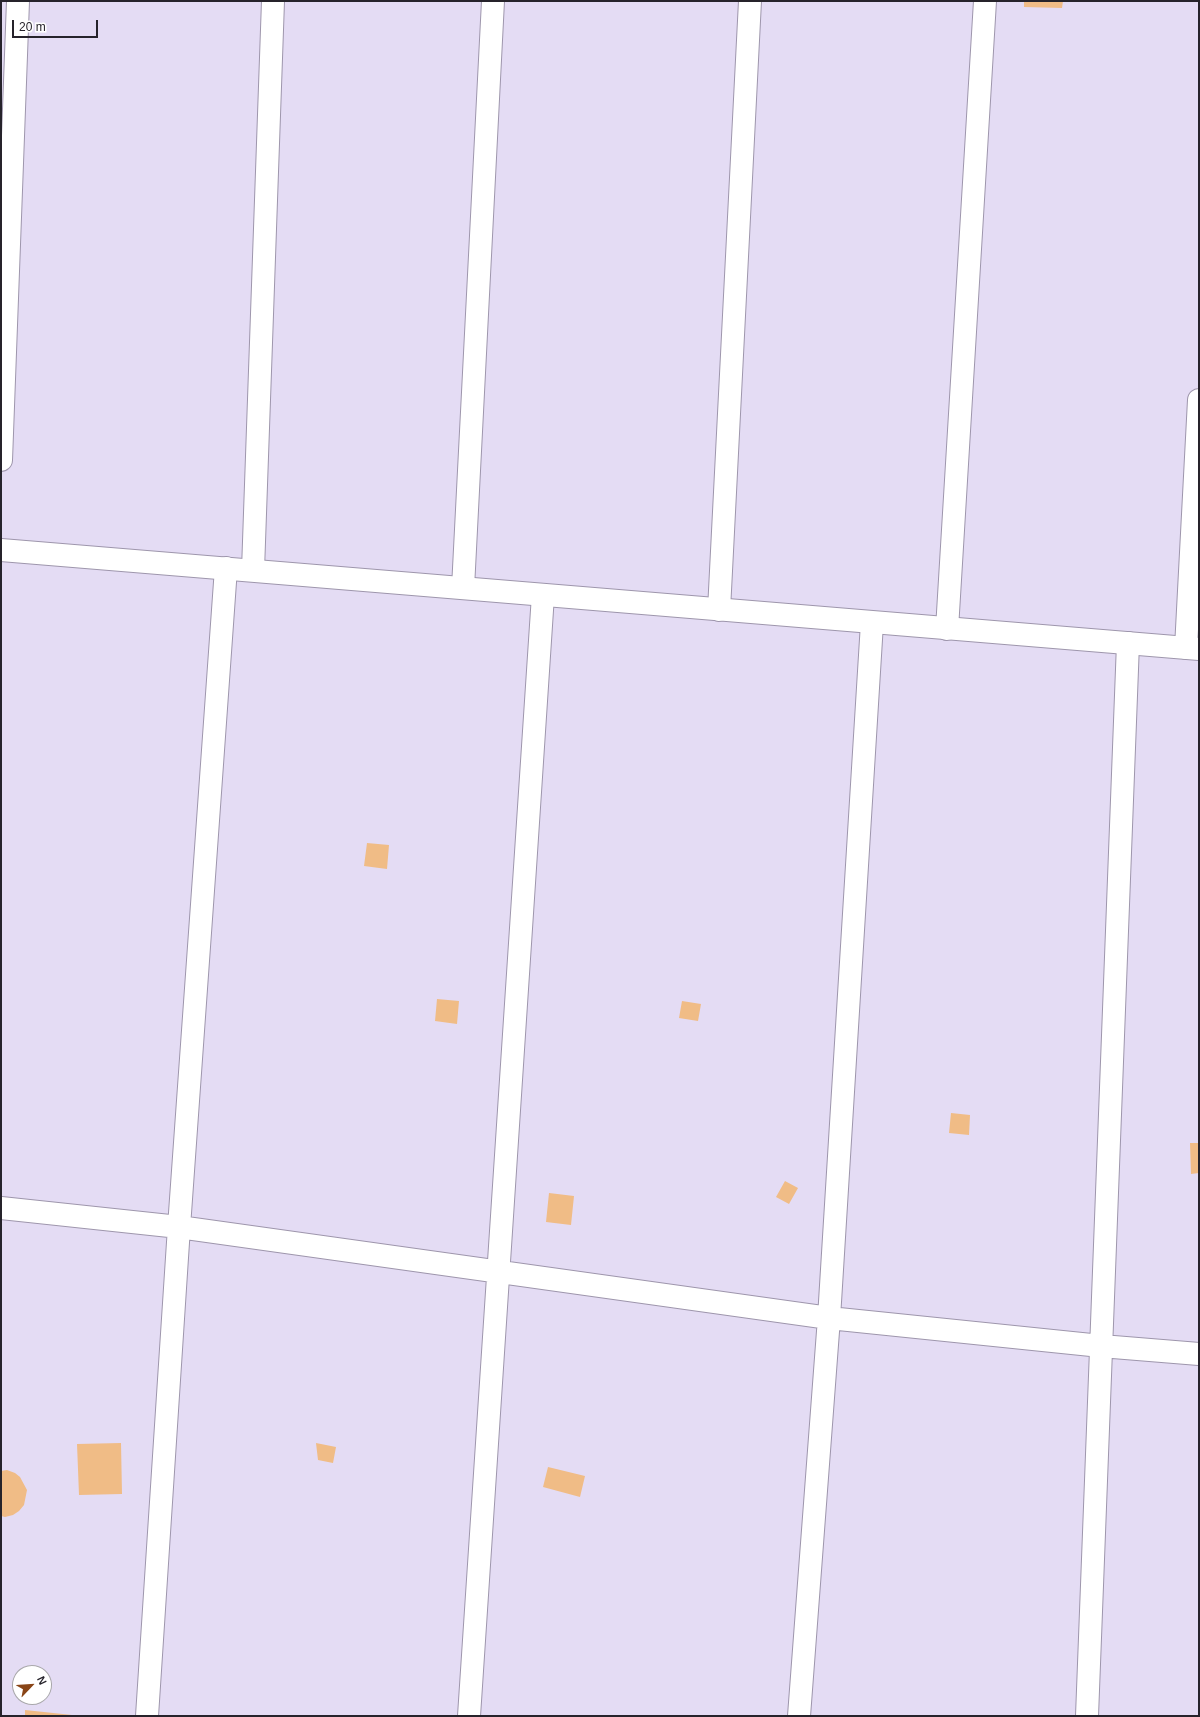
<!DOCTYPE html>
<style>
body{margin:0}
#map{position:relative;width:1200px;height:1717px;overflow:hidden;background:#e4dcf4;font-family:Helvetica,sans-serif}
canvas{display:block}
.frame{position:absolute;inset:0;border:2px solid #26232b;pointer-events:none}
.north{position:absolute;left:12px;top:1665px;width:40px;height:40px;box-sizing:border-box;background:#fff;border:1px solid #a8a7aa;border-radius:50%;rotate:65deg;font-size:11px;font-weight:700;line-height:16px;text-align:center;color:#26232b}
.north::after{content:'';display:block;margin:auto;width:14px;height:18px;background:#894517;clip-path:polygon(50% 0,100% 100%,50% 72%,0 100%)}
.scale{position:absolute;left:12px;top:20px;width:86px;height:18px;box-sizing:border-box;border:2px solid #26232b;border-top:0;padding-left:5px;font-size:12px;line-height:14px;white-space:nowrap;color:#26232b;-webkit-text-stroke:3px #fff;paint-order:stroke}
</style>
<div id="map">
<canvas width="1200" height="1717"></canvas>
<div class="frame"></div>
<div class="north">N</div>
<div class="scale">20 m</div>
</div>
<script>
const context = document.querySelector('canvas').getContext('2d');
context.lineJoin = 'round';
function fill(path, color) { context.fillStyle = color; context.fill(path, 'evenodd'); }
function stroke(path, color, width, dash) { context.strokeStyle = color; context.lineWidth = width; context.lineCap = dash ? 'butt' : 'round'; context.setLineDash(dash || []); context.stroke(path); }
fill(new Path2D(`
 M1024,1H1063L1062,8L1024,7Z
 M367,843L389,845L387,869L364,866Z
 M437,999L459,1001L457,1024L435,1021Z
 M682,1001L701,1004L698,1021L679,1018Z
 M951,1113L970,1115L969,1135L949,1133Z
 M1190,1143H1199V1173L1191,1174Z
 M785,1181L798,1188L789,1204L776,1197Z
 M549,1193L574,1196L571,1225L546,1222Z
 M121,1443L122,1494L79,1495L77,1444Z
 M316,1443L336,1447L333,1463L318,1460Z
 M548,1467L585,1476L580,1497L543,1487Z
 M7,1470L15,1473L20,1477L27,1490L24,1505L19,1511L13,1515L5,1517L1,1516V1471Z
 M25,1710L72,1715V1716H25Z`), '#f0bc86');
const minor = new Path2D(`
 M1,460L18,1
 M253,570L273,1
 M463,588L493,1
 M719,610L750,1
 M947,629L985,1
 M1186,648L1199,400
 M1,1208L179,1227L829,1318L1101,1346L1199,1354
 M147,1716L179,1227L226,568
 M469,1716L543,595
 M799,1716L829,1318L872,623
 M1087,1716L1128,643`);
const tertiary = new Path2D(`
 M1,550L1199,649`);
stroke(minor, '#9e96ac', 24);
stroke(tertiary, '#9e96ac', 24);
stroke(minor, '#fff', 22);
stroke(tertiary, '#fff', 22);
</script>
